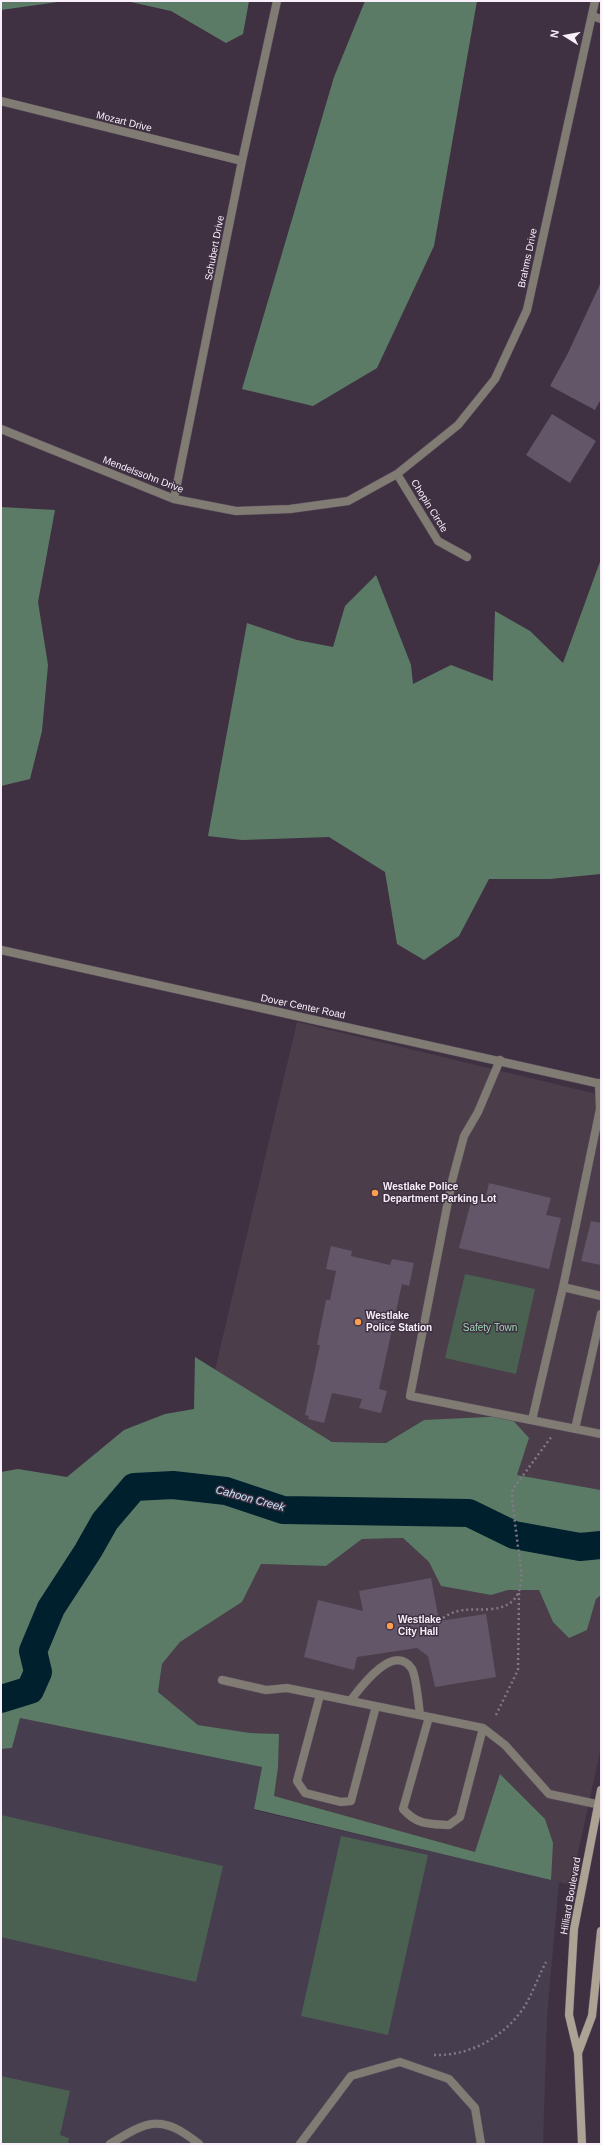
<!DOCTYPE html>
<style>
body{margin:0}
#map{position:relative;width:602px;height:2145px;overflow:hidden;background:#3f3142;font-family:Arial,sans-serif}
canvas{display:block}
.frame{position:absolute;inset:0;border:2px solid #f8effa;pointer-events:none}
.north{position:absolute;left:546px;top:16px;width:40px;height:40px;-webkit-text-stroke:3px #3f3142;paint-order:stroke;rotate:281deg;font-size:11px;font-weight:700;line-height:16px;text-align:center;color:#f8effa}
.north::after{content:'';display:block;margin:auto;width:14px;height:18px;background:#f8effa;clip-path:polygon(50% 0,100% 100%,50% 72%,0 100%)}
</style>
<div id="map">
<canvas width="602" height="2145"></canvas>
<div class="frame"></div>
<div class="north">N</div>
</div>
<script>
const context = document.querySelector('canvas').getContext('2d');
context.lineJoin = 'round';
function fill(path, color) { context.fillStyle = color; context.fill(path, 'evenodd'); }
function stroke(path, color, width, dash) { context.strokeStyle = color; context.lineWidth = width; context.lineCap = dash ? 'butt' : 'round'; context.setLineDash(dash || []); context.stroke(path); }
function label(font, color, halo, rows, align = 'center') {
  context.font = font + ' Arial,sans-serif'; context.lineWidth = 3; context.setLineDash([]); context.textBaseline = 'middle'; context.strokeStyle = halo; context.fillStyle = color; for (const [text, x, y, turn = 0] of rows) {
    context.save(); context.translate(x, y); context.rotate((+turn || 0) * Math.PI / 180); context.textAlign = isNaN(turn) ? turn : align; if (halo) context.strokeText(text, 0, 0); context.fillText(text, 0, 0); context.restore();
  }
}
fill(new Path2D(`
 M297,1022L601,1095V1490L516,1475L529,1438L424,1420L386,1443L332,1442L215,1370Z
 M403,1538L429,1562L441,1586L491,1595L508,1590H539L553,1622L587,1630L596,1599L601,1595V1747L571,1885L254,1809L278,1734L250,1733L198,1725L158,1692L162,1664L180,1642L242,1602L261,1564L326,1566L362,1539Z`), '#4b3d4a');
fill(new Path2D(`
 M20,1718L262,1767L254,1810L559,1882L547,2016L543,2144H1V1749L12,1748Z`), '#463e4e');
fill(new Path2D(`
 M465,1274L535,1289L516,1374L445,1358Z
 M1,1815L223,1866L196,1982L1,1937Z
 M341,1836L428,1855L388,2035L301,2016Z
 M1,2076L70,2091L60,2135L69,2138L68,2144H1Z`), '#4a6152');
fill(new Path2D(`
 M1,1H65L1,10Z
 M126,1H249L243,34L226,43L171,11Z
 M365,1H477L434,246L377,368L313,406L242,389L334,77Z
 M1,507L55,510L38,602L48,665L42,731L30,779L1,786Z
 M601,559V874L550,879H489L459,936L424,960L397,944L385,872L329,837L242,840L208,836L247,623L297,640L333,647L345,606L376,575L411,665L413,684L451,665L493,681L495,611L530,631L563,663Z
 M195,1357L332,1442L386,1443L424,1420L509,1416L529,1438L517,1475L601,1490V1595L596,1599L587,1630L569,1638L553,1622L539,1590H508L491,1595L441,1586L429,1562L403,1538L362,1539L326,1566L261,1564L242,1602L180,1642L162,1664L158,1692L198,1725L250,1733L279,1734L278,1767L274,1796L475,1852L500,1774L545,1819L553,1843L551,1880L254,1809L262,1767L20,1718L12,1748L1,1749V1472L18,1469L67,1477L124,1430L165,1414L194,1409Z`), '#5c7b67');
stroke(new Path2D(`
 M1,1699L30,1690L38,1672L33,1651L51,1608L88,1551L105,1521L134,1487L173,1485L226,1491L283,1510L469,1513L514,1535L580,1547L601,1545`), '#00202e', 28);
fill(new Path2D(`
 M601,282V399L595,410L550,386L568,353Z
 M552,414L596,441L570,483L526,455Z
 M489,1183L551,1198L546,1215L561,1218L549,1269L459,1248L472,1198L485,1201Z
 M591,1221L601,1223V1265L581,1261Z
 M331,1246L352,1251L351,1256L390,1265L392,1259L414,1263L409,1286L402,1284L379,1389L387,1391L381,1413L359,1408L362,1399L332,1393L324,1423L308,1419L309,1416L305,1415L320,1345H317L326,1300H330L336,1271L326,1269Z
 M431,1578L439,1621L486,1614L496,1677L435,1687L428,1656L417,1648L357,1657L354,1670L304,1657L318,1600L363,1611L359,1591Z`), '#635669');
const service = new Path2D(`
 M500,1060L478,1112L464,1136L452,1181L410,1396L601,1434
 M563,1287L600,1109L599,1083
 M532,1420L563,1287L601,1296
 M575,1429L601,1314
 M222,1680L266,1690L287,1688L483,1728L505,1745L549,1794L601,1805
 M320,1695L297,1781L305,1793L341,1802L351,1801L376,1706
 M350,1701C360,1688 394,1641 412,1669C416,1676 419,1706 420,1715
 M429,1717L403,1809C417,1825 429,1824 449,1825L460,1817L483,1728
 M110,2144C149,2120 161,2114 199,2144
 M300,2144L351,2076L400,2062L449,2079L475,2108L481,2144`);
const minor = new Path2D(`
 M592,16L601,19
 M1,101L242,161
 M1,429L174,499L236,511L290,509L348,501L397,474L458,425L495,379L527,310L595,1
 M397,474L438,541L467,557
 M174,499L242,161L277,1`);
const tertiary = new Path2D(`
 M1,950L601,1084`);
const secondary = new Path2D(`
 M578,2053L592,2016L601,1931
 M582,2144L578,2053L569,2015L574,1929L601,1790`);
stroke(service, '#5d4f5f', 9);
stroke(minor, '#5d4f5f', 9);
stroke(tertiary, '#5d4f5f', 9);
stroke(secondary, '#5d4f5f', 9);
stroke(new Path2D(`
 M443,1618C461,1606 472,1611 492,1609C529,1605 522,1573 518,1547C516,1531 514,1514 512,1498L513,1489L552,1436
 M496,1715L518,1670L519,1593
 M434,2055C470,2056 502,2038 523,2009C532,1995 538,1977 546,1962`), '#847887', 2.5, [2, 3]);
stroke(service, '#817c73', 8);
stroke(minor, '#817c73', 8);
stroke(tertiary, '#817c73', 8);
stroke(secondary, '#aca394', 8);
for (const [x, y, r, color] of [
 [375,1193,4,"#fb9e51"],
 [358,1322,4,"#fb9e51"],
 [390,1626,4,"#fb9e51"]
]) { const dot = new Path2D(); dot.arc(x, y, r, 0, 2 * Math.PI); context.fillStyle = color; context.fill(dot); stroke(dot, '#3f3142', 1.5); }
label('10px', '#f8effa', '#3f3142', [
 ["Mozart Drive",124,122,14],
 ["Schubert Drive",215,248,-79],
 ["Brahms Drive",528,258,-78],
 ["Mendelssohn Drive",143,475,21],
 ["Chopin Circle",429,506,58],
 ["Dover Center Road",303,1007,12],
 ["Hilliard Boulevard",571,1896,-80]
]);
label('bold 10px', '#f8effa', '#3f3142', [
 ["Westlake Police",383,1187],
 ["Department Parking Lot",383,1199],
 ["Westlake",366,1316],
 ["Police Station",366,1328],
 ["Westlake",398,1620],
 ["City Hall",398,1632]
], 'left');
label('10px', '#9ed7b3', '#3f3142', [
 ["Safety Town",490,1328]
]);
label('italic 11px', '#c6eafd', '#3f3142', [
 ["Cahoon Creek",250,1499,15]
]);
</script>
